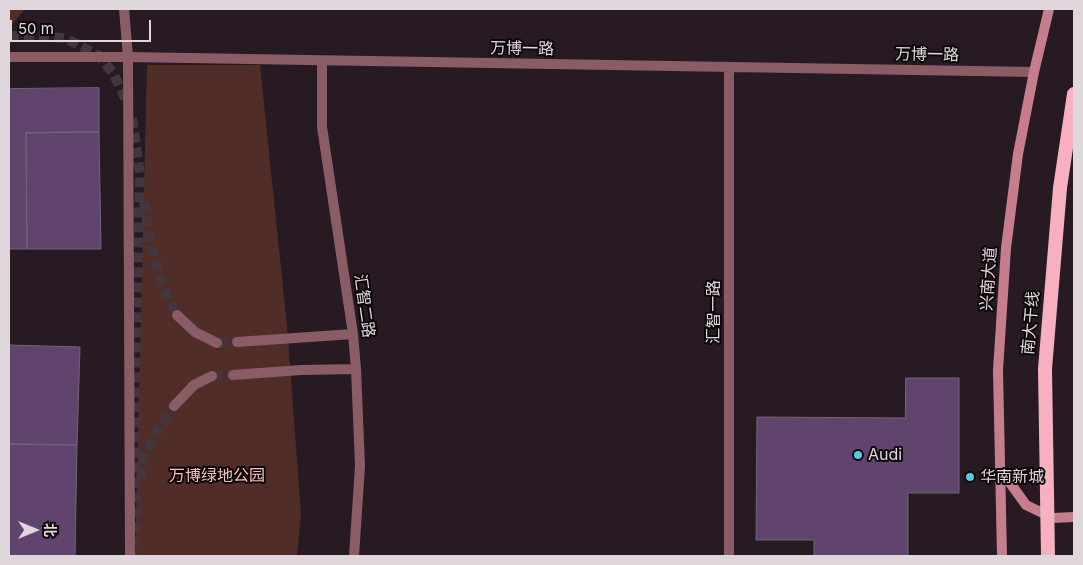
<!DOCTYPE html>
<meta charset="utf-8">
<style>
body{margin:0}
#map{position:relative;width:1083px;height:565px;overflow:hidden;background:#271a22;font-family:Inter,"Noto Sans SC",sans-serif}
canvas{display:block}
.frame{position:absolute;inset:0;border:10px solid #e0d7dc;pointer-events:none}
.north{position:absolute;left:10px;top:505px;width:50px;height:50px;-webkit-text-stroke:4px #0c070a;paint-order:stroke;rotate:90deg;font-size:14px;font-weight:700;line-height:20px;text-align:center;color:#e0d7dc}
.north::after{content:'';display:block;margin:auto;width:18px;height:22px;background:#e0d7dc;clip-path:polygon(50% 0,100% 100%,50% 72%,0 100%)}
.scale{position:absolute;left:10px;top:20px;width:141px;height:22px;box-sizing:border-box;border:2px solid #e0d7dc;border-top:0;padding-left:6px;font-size:15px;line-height:18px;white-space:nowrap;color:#e0d7dc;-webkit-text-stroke:4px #0c070a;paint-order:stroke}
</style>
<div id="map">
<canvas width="1083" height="565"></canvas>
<div class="frame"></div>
<div class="north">北</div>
<div class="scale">50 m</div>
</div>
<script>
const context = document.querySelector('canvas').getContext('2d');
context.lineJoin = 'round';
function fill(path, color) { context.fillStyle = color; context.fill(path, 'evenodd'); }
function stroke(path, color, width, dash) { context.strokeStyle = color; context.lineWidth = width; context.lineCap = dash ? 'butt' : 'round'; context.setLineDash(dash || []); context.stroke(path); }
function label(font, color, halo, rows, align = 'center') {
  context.font = font + ' Inter,"Noto Sans SC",sans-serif'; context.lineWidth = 4; context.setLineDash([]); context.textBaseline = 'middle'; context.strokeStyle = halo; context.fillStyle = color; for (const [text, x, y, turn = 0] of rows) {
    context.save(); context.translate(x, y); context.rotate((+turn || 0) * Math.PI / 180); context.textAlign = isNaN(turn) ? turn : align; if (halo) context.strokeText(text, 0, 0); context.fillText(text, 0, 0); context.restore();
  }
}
fill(new Path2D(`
 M9,9H25L9,28Z
 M147,65H260L287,326L301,514L297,556H135Z`), '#502d27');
const building = new Path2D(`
 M99,88V132L26,133L27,249H9V89Z
 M99,132L101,249H27L26,133Z
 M9,345L80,347L77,445L9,444Z
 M906,378H959V493H908V556H814V540H756L757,417L905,418Z
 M9,444L77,445L75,556H9Z`);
fill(building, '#61446d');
stroke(building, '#6f6674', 1);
stroke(new Path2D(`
 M9,36H36L65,38L99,56L113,73L128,104
 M132,118L140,174L135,380L136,514L134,555
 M144,202L150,241L163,288L177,315
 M217,343L237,342
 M212,376L233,375
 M141,478L144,456L160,426L174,406`), '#43363e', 10, [10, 5]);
stroke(new Path2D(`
 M128,57L1034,72
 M729,67V556`), '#895c66', 10);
stroke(new Path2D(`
 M124,9L128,57L130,556
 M9,57H128
 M322,61V127L353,334L356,369L360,466L354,556
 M177,315L195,332L217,343
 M237,342L353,334
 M233,375L301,370L356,369
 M174,406L194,385L212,376`), '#895c66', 10);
stroke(new Path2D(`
 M1000,469L1026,505L1053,518L1074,517
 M1002,556L998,370L1006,248L1018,154L1034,72L1049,9`), '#c67e8e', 10);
stroke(new Path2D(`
 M1060,188L1074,94`), '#f6b0c0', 14);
stroke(new Path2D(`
 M1048,556L1045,369L1060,188`), '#f6b0c0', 14);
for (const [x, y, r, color] of [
 [858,455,5,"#58c9e3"],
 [970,477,5,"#58c9e3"]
]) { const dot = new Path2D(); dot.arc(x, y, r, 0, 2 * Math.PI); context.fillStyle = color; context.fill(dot); stroke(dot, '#0c070a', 2); }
label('16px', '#e0d7dc', '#0c070a', [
 ["万博一路",522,49,1],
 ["万博一路",927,55,1],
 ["兴南大道",989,279,-86],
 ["汇智二路",364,306,82],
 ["汇智一路",714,312,-90],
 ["南大干线",1031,323,-85]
]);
label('16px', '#e0d7dc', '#0c070a', [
 ["Audi",868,455],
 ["华南新城",980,477]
], 'left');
label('16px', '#f8c3ba', '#0c070a', [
 ["万博绿地公园",217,476]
]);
</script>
